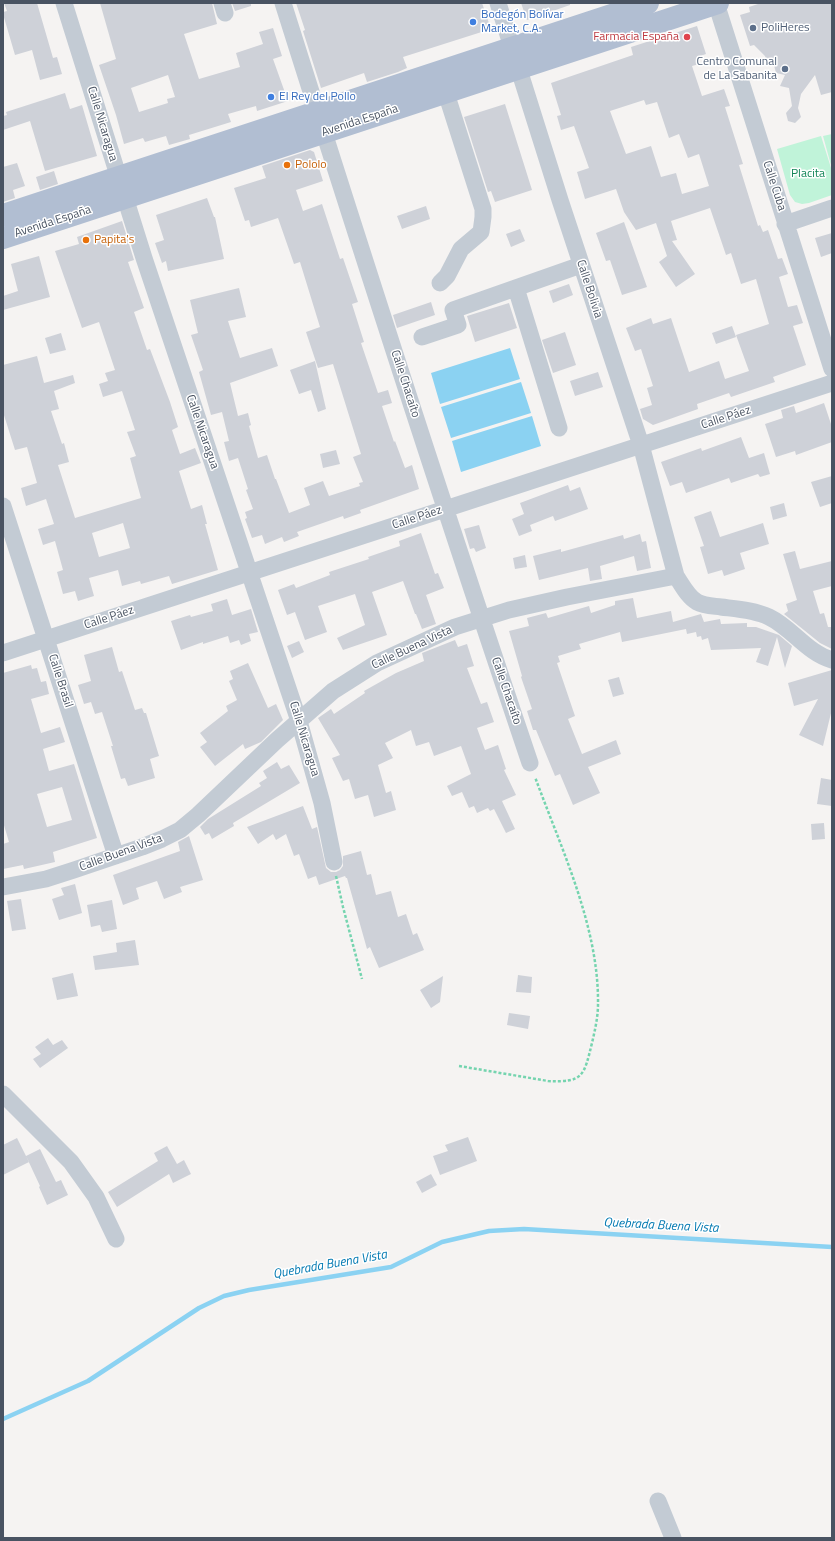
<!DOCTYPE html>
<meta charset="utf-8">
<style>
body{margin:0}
#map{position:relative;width:835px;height:1541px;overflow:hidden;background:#f5f3f2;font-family:"Titillium Web",sans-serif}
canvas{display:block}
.frame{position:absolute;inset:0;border:4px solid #495362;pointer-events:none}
</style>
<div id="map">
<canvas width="835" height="1541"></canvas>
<div class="frame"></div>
</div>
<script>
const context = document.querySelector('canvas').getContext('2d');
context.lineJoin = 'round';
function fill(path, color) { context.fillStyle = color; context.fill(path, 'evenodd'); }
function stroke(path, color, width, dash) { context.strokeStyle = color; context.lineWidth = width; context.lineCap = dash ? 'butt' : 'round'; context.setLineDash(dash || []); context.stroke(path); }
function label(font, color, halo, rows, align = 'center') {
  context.font = font + ' "Titillium Web",sans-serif'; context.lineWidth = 3; context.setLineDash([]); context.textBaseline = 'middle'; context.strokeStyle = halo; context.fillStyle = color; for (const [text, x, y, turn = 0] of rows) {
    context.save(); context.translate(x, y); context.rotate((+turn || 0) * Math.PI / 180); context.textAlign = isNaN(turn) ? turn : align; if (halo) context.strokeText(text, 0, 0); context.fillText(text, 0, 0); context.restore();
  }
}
fill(new Path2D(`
 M832,134V169L823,136Z
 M821,136L832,171V195L809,203L802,204L795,202L790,195L777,149Z`), '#c0f3d9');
fill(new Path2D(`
 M510,348L520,379L440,404L431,373Z
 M521,382L531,413L451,438L441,407Z
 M532,416L541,446L461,472L452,441Z`), '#8bd2f2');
stroke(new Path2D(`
 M3,1419L88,1381L199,1308L224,1296L249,1290L391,1267L442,1242L489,1231L524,1229L832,1247`), '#8bd2f2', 4.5);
fill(new Path2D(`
 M4,3H37L53,58L57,57L62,74L40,80L32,50L15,55L3,14V12L7,11Z
 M100,3H212L217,24L184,34L199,79L240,67L236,53L263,44L259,32L273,28L282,56L273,59L288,101L257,111L256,106L228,114L231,122L189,135L190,139L169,145L166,136L145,142L143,138L124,144L116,115L99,65L116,59ZM168,75L175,97L167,99L168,103L139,112L131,88Z
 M232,3H251V6L235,11Z
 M296,3H482L491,29L403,57L407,68L398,72L367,82L364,73L321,88L303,31L305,30Z
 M521,3H570V5L527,20Z
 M761,3H832V92L821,95L815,75L801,94L798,108L801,117L795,123L788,121L786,113L792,106L789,88L780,86L785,75L776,73L774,65L767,63L765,56L754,45L750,46L740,15L750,12L749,7Z
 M697,26L706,54L697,57L699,64L692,66L702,96L724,89L730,106L725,107L743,164L739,165L758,226L760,225L763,232L768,230L778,259L782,258L788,274L779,277L788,307L797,305L803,323L793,326L806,365L773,377L775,382L731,397L729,393L697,404L698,409L653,425L643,419L640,409L652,405L647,388L653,386L641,349L635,351L626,328L651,318L653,324L671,318L689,372L719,361L725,379L749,371L736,335L769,324L756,279L741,284L731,253L726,255L710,208L671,221L677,240L672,241L695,274L676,287L659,262L667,256L656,223L636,230L624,212L616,189L585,199L577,172L589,168L574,126L561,130L557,116L561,115L551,83L633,55L631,47ZM644,100L646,105L657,102L669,138L679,134L688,158L699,154L709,186L682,194L676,173L661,177L651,146L626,154L610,111Z
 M65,93L70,109L82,105L97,156L45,171L30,121L3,130V116L7,115L6,112Z
 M505,104L532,190L495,202L491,191L488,192L464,117Z
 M310,150L314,152L323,181L296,190L303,211L322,204L340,259L343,258L358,302L352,304L364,342L361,343L378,393L388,390L392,403L382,406L394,442L395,441L405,468L412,465L419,489L360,510L361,513L344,519L343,516L297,532L299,536L284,542L282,537L265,544L262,535L252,538L245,519L247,518L245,512L253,509L246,490L248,489L238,458L229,461L224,442L229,441L222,412L211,415L199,372L203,370L191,335L198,333L190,300L239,288L246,317L228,321L240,358L272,348L278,366L230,383L238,416L248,413L251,425L249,426L258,458L267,455L275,479H276L289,513L310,505L304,488L323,481L329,496L360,486L359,483L363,482L353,457L361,454L333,364L318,368L306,332L320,327L300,262L294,264L278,218L251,227L249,220L245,221L234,188L266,178L262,166Z
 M17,163L25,186L13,190L15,198L3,202V167Z
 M54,171L58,184L40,190L36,177Z
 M207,198L214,217H215L224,259L168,271L166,261L162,263L155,243L164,240L156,215Z
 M426,206L430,219L402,229L397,216Z
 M122,221L134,260L128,262L144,308L134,312L147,350L150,349L170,402L178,427L172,430L180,454L195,448L201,463L179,471L191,509L202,505L207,524H205L218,570L172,584L169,576L141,584L140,581L122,586L118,570L89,578L94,596L78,601L75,591L63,594L57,572L63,570L55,541L43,545L38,529L54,524L46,499L26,506L21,488L37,483L27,447L15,450L3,412V365L37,356L44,383L73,375L75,383L54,391L59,409L51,411L62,444L64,443L69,462L58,465L75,518L141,498L130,458L136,456L127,432L135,430L122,391L103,397L99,384L108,381L105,373L115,370L99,322L82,328L55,251L79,244L77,237ZM123,523L130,548L99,557L92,533Z
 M624,222L647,287L622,295L610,260L606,261L596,233Z
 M520,229L525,241L511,247L506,234Z
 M832,233V253L821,257L815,238Z
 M39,256L50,297L3,310V296L18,291L11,264Z
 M569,284L573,295L553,303L549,291Z
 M431,302L435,315L397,328L393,315Z
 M509,303L517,328L475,342L467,316Z
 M732,326L736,337L716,344L712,333Z
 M565,332L576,365L553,373L542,340Z
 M61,333L66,350L50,354L45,338Z
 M315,361L326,409L318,412L311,390L299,394L290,370Z
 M598,372L603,387L575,396L570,381Z
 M824,403L832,427V442L796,455L795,451L776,457L765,424L783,418L781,410L794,406L796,413Z
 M741,437L749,458L764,453L770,474L760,477L758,474L731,483L729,478L686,493L682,482L670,486L661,462L701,448L702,451Z
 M336,450L340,464L323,468L320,454Z
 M832,476V503L820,507L811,482Z
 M568,485L570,491L580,487L588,509L555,521L553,516L530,525L532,531L519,536L512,519L524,514L520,503Z
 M784,503L787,516L773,520L770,507Z
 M711,511L720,537L763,523L769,544L740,553L745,569L724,576L722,570L708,574L700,547L704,546L694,517Z
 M479,525L486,548L476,552L474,548L470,549L464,529Z
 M421,533L435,574L438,573L444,588L426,595L436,624L422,629L416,614H415L403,581L372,592L387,635L343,650L337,638L365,625L355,594L318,606L327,632L305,640L295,612L287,615L278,590L294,584L296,588L330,575L329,572L369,559L368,557L400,546L399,541Z
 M640,534L642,542L646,541L651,568L637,571L634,556L600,566L602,579L590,581L588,568L539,580L533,556L561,549V552L623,535L624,539Z
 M795,551L800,569L832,561V586L813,591L820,614L824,613L828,627H832V649L820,643L784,614L788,611L786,604L797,600L783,554Z
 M525,555L527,567L515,569L513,558Z
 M633,598L637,618L671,611L673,622L701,614L704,622L720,619L721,624L747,623V627H756L779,635L792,646L785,668L777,637L768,666L756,662L761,648L711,650L708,638L702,640L701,636L697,637L696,632L687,634L686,629L622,642L620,632L579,644L581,649L558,656L560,662L557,663L575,716L568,719L582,754L616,740L621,754L588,767L600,793L573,805L560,774L555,776L536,730H533L527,711L532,709L521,677L522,676L509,631L529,626L527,618L546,613L548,618L589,606L591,613L615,605V601Z
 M227,599L232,615L251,609L258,632L249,634L251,641L241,645L239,640L230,643L228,636L203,644V642L181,650L171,621L190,615L191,617L213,611L211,604Z
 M455,640L458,647L467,644L474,666L467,668L481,704L487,702L494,722L477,728L485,750L498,745L506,769L504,770L516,795L502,801L515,829L506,833L494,809L490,811L488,808L477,813L474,806L469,808L462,792L452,796L447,786L471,774L461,746L434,756L429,742L416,746L411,730L385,743L393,758L378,765L386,793L391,791L396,810L374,817L368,795L355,799L349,779L343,781L332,758L340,755L318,718L331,709L334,714L365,693L364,691L396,673L424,661L422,653Z
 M299,641L304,652L292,658L287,646Z
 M112,647L119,672L122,671L135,710L142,708L144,713H146L159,756L150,759L155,778L128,786L125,778L121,779L111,746H113L102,712L95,714L91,702L84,704L78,685L91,681L84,655Z
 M248,663L268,708L276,704L283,720L261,742L245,749L243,744L215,766L200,747L207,742L200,733L228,711L226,706L237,700L229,681L233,679L230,671Z
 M31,665L32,669L37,668L41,682L46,681L49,694L31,699L41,733L60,727L65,742L43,749L49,771L74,764L97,838L53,852L55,862L24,869L23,865L3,869V844L9,842L3,822V673ZM62,787L72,820L47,827L37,794Z
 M832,670V709L823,746L799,735L818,699L794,706L788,683Z
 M619,677L624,694L613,697L608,680Z
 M277,762L281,769L289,765L300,783L233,823L234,826L212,839L209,833L205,835L200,827L208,819L261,786L259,783L267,778L263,771Z
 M821,778L832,780V806L817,804Z
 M303,806L312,829L317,827L326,868L331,872H336L340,870L343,866V856L361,851L367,875L371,874L376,895L391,891L398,917L406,914L413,935L417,933L424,950L379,968L370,947L367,949L347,878H346L345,876L319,885L316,876L308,879L299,854L294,856L286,834L276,840L273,834L258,844L247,827Z
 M824,823L825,839L812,840L811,824Z
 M189,836L203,880L180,887L182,892L164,899L157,881L136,888L139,899L123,905L113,875L180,851L178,842Z
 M75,884L82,913L59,920L52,899L64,895L61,888Z
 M21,899L26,929L12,931L7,901Z
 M112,900L117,929L102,932L100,925L91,927L87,905Z
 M135,940L139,965L95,970L93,956L117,952L116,943Z
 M73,973L78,996L57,1000L52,978Z
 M518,975L532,977L531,993L516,992Z
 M443,976L440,1002L431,1008L420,990Z
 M509,1013L530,1016L528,1029L507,1025Z
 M48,1038L53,1045L62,1040L68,1048L40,1068L33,1059L41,1054L35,1047Z
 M468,1137L477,1161L440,1175L433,1156L448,1151L445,1145Z
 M17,1138L29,1162L3,1175V1145Z
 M167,1146L177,1164L184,1160L191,1174L173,1183L169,1174L117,1207L108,1192L158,1161L154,1153Z
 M40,1149L56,1182L61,1180L68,1195L47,1205L39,1187L40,1186L26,1156Z
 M431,1174L437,1185L422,1193L416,1182Z`), '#ced1d8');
stroke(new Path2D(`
 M336,876L343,907L362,979
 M459,1066L548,1081C584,1083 584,1075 592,1043C595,1030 598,1017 598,1004C599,927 561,848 535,777`), '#75d4af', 2.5, [3, 2]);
stroke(new Path2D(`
 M64,3L144,258L299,721L322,803L334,862
 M222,3L225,13
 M283,3C363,257 445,511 530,763
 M498,3L560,200L641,445L676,576C682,585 688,597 697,602C704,606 714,606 721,607C737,609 754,610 769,617C792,628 807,653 832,660
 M716,3L832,369
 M785,224L832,208
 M440,283L447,276L461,249L481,232L483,217V209L446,93
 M516,288L559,428
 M422,337L458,325L453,310L581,265
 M3,506L116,856
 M3,653L832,383
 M3,887L46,879L74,870L142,847L162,839L180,830L198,815L277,740L333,691L377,663L455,627L509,610L567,597L676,576
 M3,1094L71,1162L96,1197L116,1239
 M658,1501L673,1538`), '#c3cbd4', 17);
stroke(new Path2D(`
 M3,215L648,3
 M3,238L718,3`), '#b1bed2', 22);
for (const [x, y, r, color] of [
 [473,22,4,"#3f7fe0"],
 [753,28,4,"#5c6f8a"],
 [687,37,4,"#e0444e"],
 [785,69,4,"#5c6f8a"],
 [271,97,4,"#3f7fe0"],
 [287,165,4,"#e8710a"],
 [86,240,4,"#e8710a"]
]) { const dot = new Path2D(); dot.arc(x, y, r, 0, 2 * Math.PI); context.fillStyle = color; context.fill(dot); stroke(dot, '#fff', 1.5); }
label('12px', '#366cbe', '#fff', [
 ["Bodegón Bolívar",481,15],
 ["Market, C.A.",481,29],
 ["El Rey del Pollo",279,97]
], 'left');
label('12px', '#4e5e75', '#fff', [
 ["PoliHeres",761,28],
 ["Centro Comunal",777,62,"right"],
 ["de La Sabanita",777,76,"right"]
], 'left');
label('12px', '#be3a42', '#fff', [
 ["Farmacia España",679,37]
], 'right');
label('12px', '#495362', '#fff', [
 ["Avenida España",360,121,-18],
 ["Calle Nicaragua",102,124,73],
 ["Calle Cuba",774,186,72],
 ["Avenida España",53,222,-18],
 ["Calle Bolivia",589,289,72],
 ["Calle Chacaíto",405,384,72],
 ["Calle Páez",726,418,-18],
 ["Calle Nicaragua",202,432,71],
 ["Calle Páez",417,518,-18],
 ["Calle Páez",109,618,-18],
 ["Calle Buena Vista",412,648,-25],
 ["Calle Brasil",60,681,72],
 ["Calle Chacaíto",506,691,71],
 ["Calle Nicaragua",304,739,73],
 ["Calle Buena Vista",121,853,-20]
]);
label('12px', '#c56008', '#fff', [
 ["Pololo",295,165],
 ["Papita's",94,240]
], 'left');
label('12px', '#128557', '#fff', [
 ["Placita",808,174]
]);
label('italic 13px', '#047ab2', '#fff', [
 ["Quebrada Buena Vista",661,1226,3],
 ["Quebrada Buena Vista",330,1265,-10]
]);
</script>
